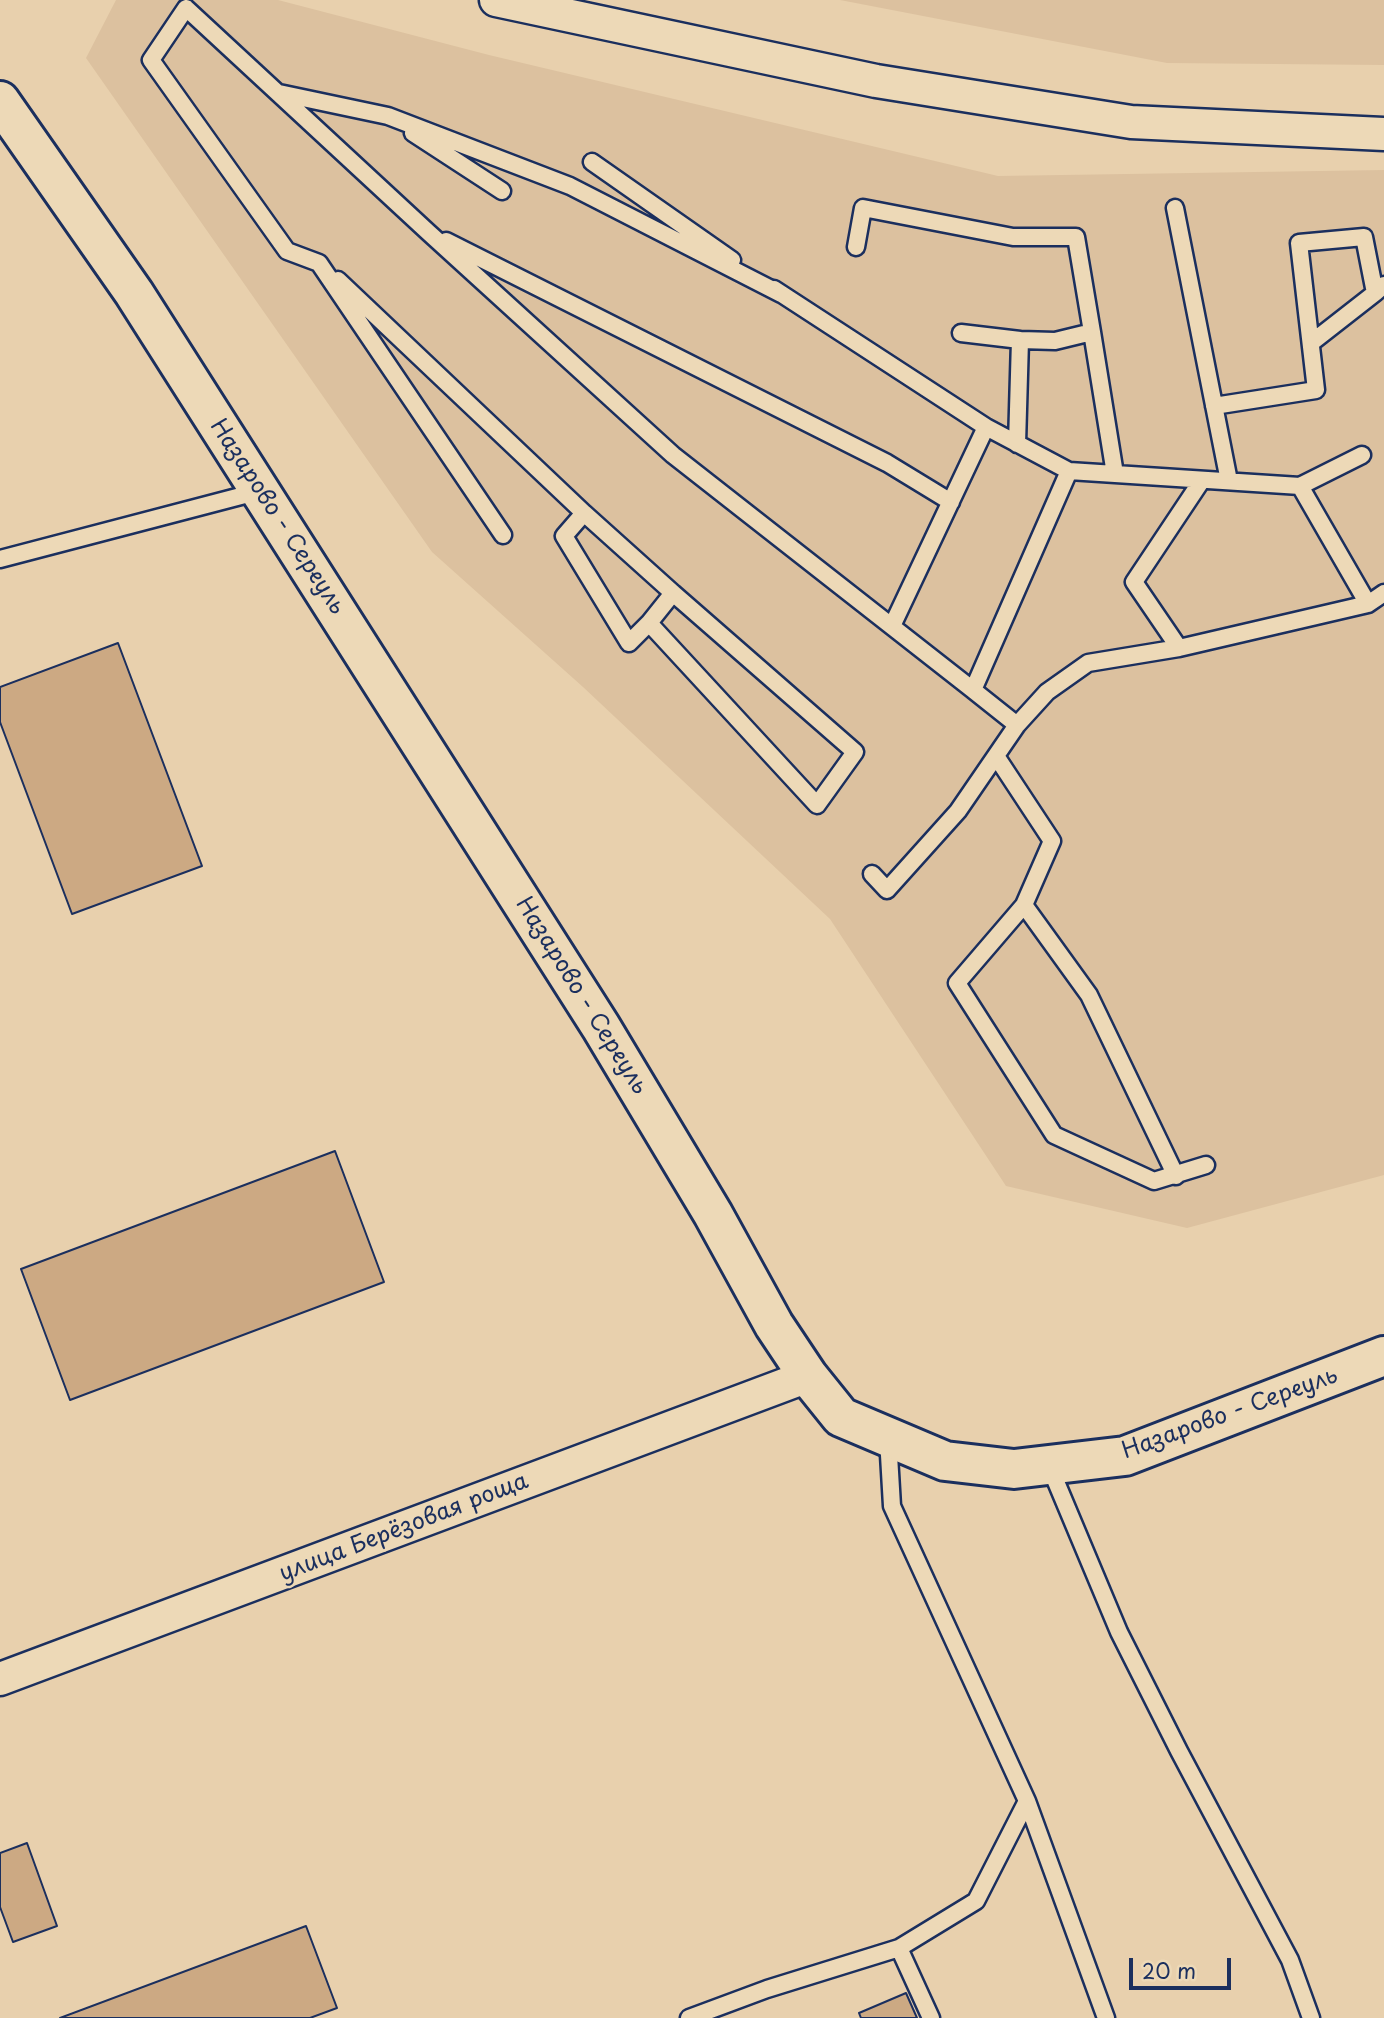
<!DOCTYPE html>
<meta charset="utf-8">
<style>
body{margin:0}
#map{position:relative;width:1384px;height:2018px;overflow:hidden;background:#e8d0ad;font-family:"Playpen Sans",sans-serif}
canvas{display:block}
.scale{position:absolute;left:1129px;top:1958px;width:102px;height:32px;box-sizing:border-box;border:4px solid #1b2f5e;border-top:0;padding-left:9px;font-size:21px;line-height:24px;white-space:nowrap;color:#1b2f5e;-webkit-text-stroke:5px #edd9b7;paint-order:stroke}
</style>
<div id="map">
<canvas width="1384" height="2018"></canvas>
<div class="scale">20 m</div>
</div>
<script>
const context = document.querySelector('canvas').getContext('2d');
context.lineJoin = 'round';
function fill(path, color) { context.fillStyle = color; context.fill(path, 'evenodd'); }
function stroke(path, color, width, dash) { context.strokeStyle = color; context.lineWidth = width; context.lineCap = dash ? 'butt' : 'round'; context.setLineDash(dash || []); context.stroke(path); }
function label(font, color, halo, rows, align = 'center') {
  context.font = font + ' "Playpen Sans",sans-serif'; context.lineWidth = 5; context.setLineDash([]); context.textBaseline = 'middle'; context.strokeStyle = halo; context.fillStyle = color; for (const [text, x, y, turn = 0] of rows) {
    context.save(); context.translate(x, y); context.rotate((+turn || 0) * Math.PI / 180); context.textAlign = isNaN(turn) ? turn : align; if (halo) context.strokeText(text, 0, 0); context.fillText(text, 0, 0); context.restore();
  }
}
fill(new Path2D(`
 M116,0H278L489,55L998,176L1384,170V1175L1187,1228L1006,1186L830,919L583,687L432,552L86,58Z
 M840,0H1384V65L1167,63Z`), '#dcc19f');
const building = new Path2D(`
 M118,643L202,866L72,914L0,722V687Z
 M335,1151L384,1282L70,1400L21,1269Z
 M27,1843L57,1926L13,1942L0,1907V1853Z
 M306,1926L337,2008L310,2018H60Z
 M906,1993L917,2018H861L859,2013Z`);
fill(building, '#cca983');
stroke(building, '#1b2f5e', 2);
const lane = new Path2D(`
 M279,93L388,116L570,186L781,294
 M413,133L502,191
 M592,162L732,260
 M1175,208L1229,481
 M446,241L887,463L951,502
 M856,247L863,208L1013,237H1076L1092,332
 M338,280L584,513L564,536L629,643L649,623L817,805L855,752L673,593
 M774,289L986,427
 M961,333L1020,340L1017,444
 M1020,340L1055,341L1092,332L1115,474
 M1311,343L1375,293
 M1214,406L1316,390L1299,243L1364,237L1375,293L1384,285
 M1202,480L1134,582L1179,648L1368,604L1384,593
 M1300,486L1368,604
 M584,513L673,593L649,623
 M503,535L319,263L287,251L151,60L186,8L428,232L673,455L973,690L1069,471L1300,486L1362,455
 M0,559L260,491
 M892,626L986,427L1069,471
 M973,690L1017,725L1047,692L1088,663L1179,648
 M996,756L1052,841L1024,905L957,983L1054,1135L1154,1181L1206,1165
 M872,874L887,890L958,811L1017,725
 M1024,905L1089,995L1176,1176
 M1049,1465L1119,1632L1179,1751L1290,1960L1311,2018
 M1027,1801L1106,2018
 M899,1948L931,2018
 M689,2018L767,1989L899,1948L976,1901L1027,1801L892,1506L888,1438`);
const street = new Path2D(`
 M496,0L876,81L1131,122L1384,134
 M0,1679L808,1376`);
const secondary = new Path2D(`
 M0,101L134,293L601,1027L713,1214L774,1325L808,1376L841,1417L945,1461L1014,1469L1125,1456L1384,1356`);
stroke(lane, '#1b2f5e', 21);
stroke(street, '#1b2f5e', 37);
stroke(secondary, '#1b2f5e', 44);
stroke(lane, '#edd9b7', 16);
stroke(street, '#edd9b7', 32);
stroke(secondary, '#edd9b7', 38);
label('23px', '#1b2f5e', '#edd9b7', [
 ["Назарово - Сереуль",277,517,57],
 ["Назарово - Сереуль",581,996,58],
 ["Назарово - Сереуль",1230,1414,-20],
 ["улица Берёзовая роща",404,1528,-21]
]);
</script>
